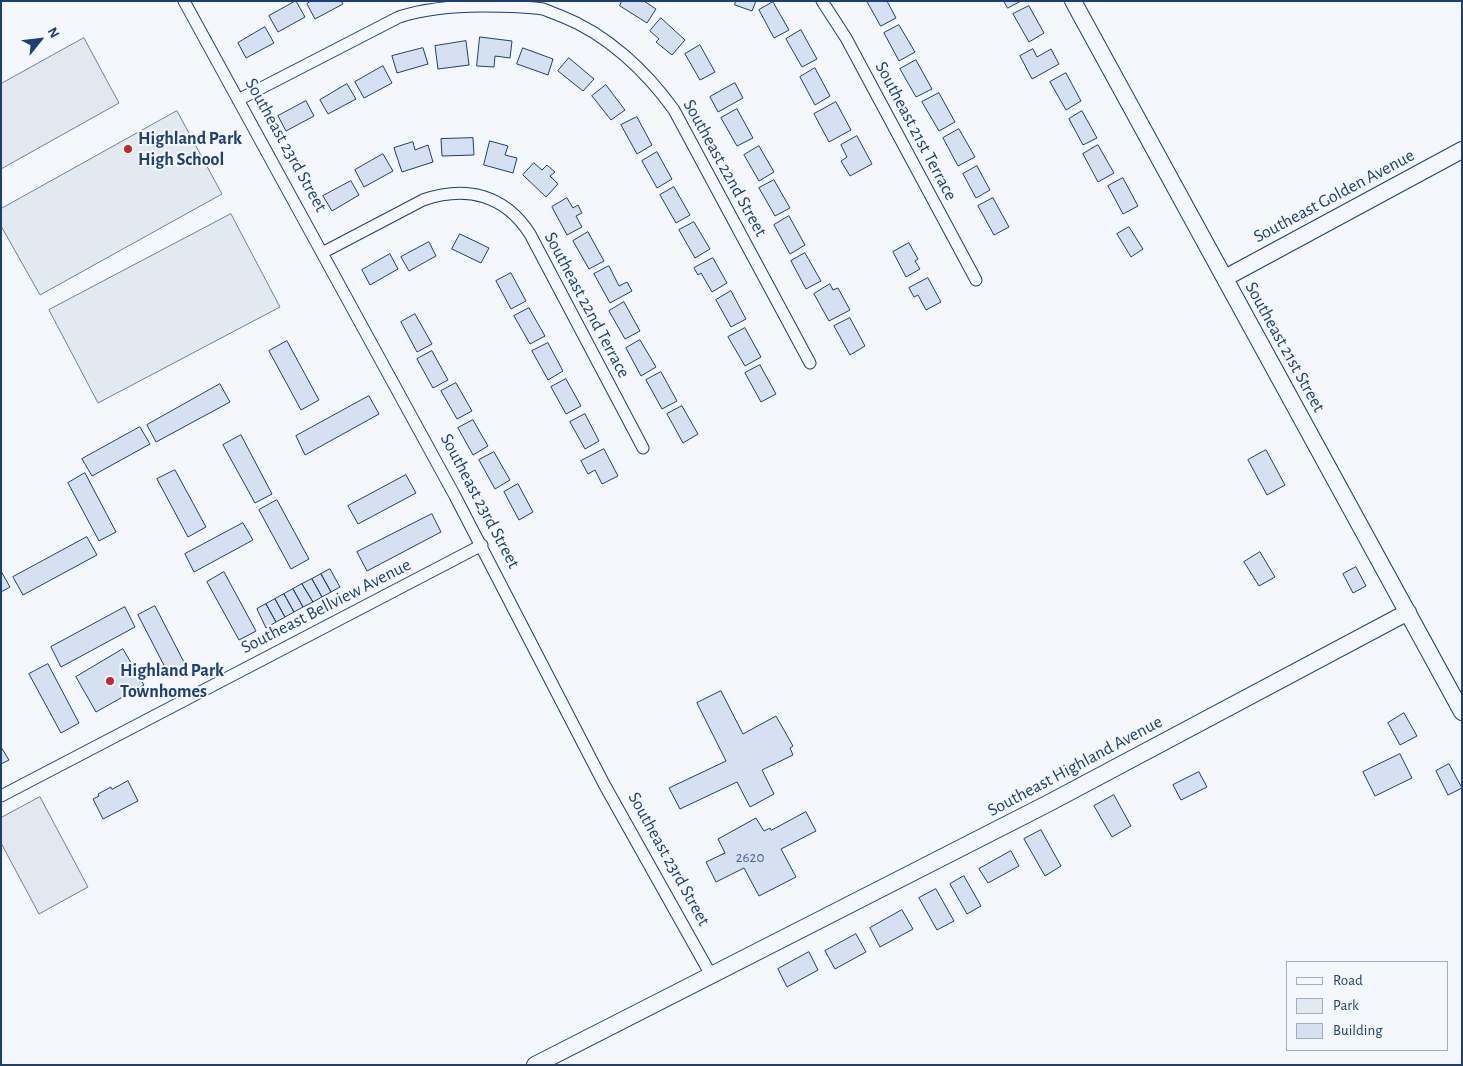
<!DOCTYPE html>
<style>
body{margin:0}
#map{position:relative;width:1463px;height:1066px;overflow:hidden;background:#f4f7fb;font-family:"Alegreya Sans",sans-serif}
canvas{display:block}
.frame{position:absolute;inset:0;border:2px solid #1d3f73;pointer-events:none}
.legend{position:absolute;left:1286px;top:961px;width:162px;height:90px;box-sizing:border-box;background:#f4f7fb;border:1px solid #9eadc5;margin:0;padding:6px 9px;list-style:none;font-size:15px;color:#1d3f73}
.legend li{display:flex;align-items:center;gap:10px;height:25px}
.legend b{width:25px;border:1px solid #9eadc5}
.north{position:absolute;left:15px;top:15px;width:50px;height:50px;-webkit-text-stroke:4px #f4f7fb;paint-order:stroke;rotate:61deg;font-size:14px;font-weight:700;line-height:20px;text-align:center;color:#1d3f73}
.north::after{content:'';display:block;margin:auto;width:18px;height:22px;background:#1d3f73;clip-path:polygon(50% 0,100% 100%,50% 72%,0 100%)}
</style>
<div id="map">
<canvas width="1463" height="1066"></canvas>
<div class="frame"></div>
<ul class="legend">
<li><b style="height:6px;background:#f4f7fb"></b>Road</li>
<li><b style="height:14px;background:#e3e9f0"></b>Park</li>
<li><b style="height:14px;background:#d5e0f0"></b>Building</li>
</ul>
<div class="north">N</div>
</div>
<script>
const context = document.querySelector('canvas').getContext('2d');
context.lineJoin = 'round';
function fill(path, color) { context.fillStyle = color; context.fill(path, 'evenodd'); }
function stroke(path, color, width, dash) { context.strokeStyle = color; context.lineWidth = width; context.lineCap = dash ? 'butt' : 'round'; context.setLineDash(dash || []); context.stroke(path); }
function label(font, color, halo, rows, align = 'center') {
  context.font = font + ' "Alegreya Sans",sans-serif'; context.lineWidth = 4; context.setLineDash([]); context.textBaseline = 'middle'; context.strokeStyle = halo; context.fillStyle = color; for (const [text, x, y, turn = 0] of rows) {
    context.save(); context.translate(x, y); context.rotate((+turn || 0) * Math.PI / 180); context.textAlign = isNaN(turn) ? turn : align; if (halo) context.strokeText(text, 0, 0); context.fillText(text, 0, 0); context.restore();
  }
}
const green = new Path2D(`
 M177,111L222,194L40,295L1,226V209Z
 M231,214L280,307L98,403L49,310Z`);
fill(green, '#e3e9f0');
stroke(green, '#687fa3', 1);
const parking = new Path2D(`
 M84,38L119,103L1,169V84Z
 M40,797L88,887L39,914L1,843V818Z`);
fill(parking, '#e3e8f0');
stroke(parking, '#687fa3', 1);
const building = new Path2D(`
 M296,1L305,17L278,32L269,16Z
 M311,1H341L343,4L315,19L307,4Z
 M622,1H644L656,9L647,23L620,6Z
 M736,1H756L752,11L735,5Z
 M867,1H887L896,18L881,26Z
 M1004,1H1021L1008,8Z
 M773,2L789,30L774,38L759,10Z
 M1029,6L1044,33L1029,42L1013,14Z
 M661,18L685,40L672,55L656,42L659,39L650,31Z
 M899,25L915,52L899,61L884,33Z
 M265,27L274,43L246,58L238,43Z
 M801,30L817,59L802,67L786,39Z
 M480,37L512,41L510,58L495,56L494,67L477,66Z
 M466,41L469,65L438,69L435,46Z
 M700,45L715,72L700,80L685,54Z
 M423,48L428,64L397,73L392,56Z
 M523,48L553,59L548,75L517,64Z
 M1033,49L1037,57L1051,49L1059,64L1032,79L1020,56Z
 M569,58L594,79L583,91L558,71Z
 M916,60L932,89L916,97L900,69Z
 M383,66L392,83L364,98L355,82Z
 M815,68L830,96L815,105L800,77Z
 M1066,73L1081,101L1066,110L1050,82Z
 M735,83L743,98L718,112L710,97Z
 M347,84L356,99L328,114L320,100Z
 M606,85L625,110L611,120L592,96Z
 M939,93L955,122L939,131L922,102Z
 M306,101L314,116L286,131L278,116Z
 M836,102L851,130L829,142L814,114Z
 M737,109L753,138L737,146L721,118Z
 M1082,111L1097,138L1083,145L1069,119Z
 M637,117L652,145L637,154L621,125Z
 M959,129L975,157L958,166L943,138Z
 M857,136L872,164L850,176L841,161L847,157L841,145Z
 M473,138L474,155L442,156L441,139Z
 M490,141L508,146L505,155L517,158L513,173L484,165Z
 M413,142L415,150L428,145L433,162L402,172L394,148Z
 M1098,145L1114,173L1098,182L1083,154Z
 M759,146L774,172L759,181L744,155Z
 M657,152L672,179L657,188L642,161Z
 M383,154L393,171L364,187L355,170Z
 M534,163L542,170L547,165L555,172L550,176L558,184L546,197L523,175Z
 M977,166L990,190L976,198L963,174Z
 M1123,178L1138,206L1123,214L1108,186Z
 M774,180L790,208L775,216L759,188Z
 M351,181L359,195L332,211L323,196Z
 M674,187L690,215L676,223L660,195Z
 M567,198L573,208L578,205L582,213L576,216L582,227L567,235L552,207Z
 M993,198L1009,227L994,235L978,206Z
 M789,216L805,245L790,254L774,225Z
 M694,222L710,249L695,258L679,230Z
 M1129,227L1143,249L1131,257L1117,234Z
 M588,232L604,261L589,269L573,241Z
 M460,234L489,248L481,263L452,249Z
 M429,242L436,256L409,271L401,257Z
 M909,243L918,259L915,261L920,269L906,277L893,252Z
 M805,253L821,281L806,289L791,261Z
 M390,254L398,269L370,285L362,270Z
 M713,258L727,283L712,292L701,273L698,275L694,268Z
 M609,266L619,286L627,282L632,291L610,303L594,274Z
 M511,273L526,301L511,309L496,281Z
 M928,278L941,302L926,310L918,295L914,297L909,288Z
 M830,284L833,290L838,288L850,310L829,321L814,294Z
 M731,291L746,319L731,327L716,300Z
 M624,302L640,331L625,339L609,311Z
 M529,308L545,336L530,344L514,316Z
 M415,314L432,344L417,352L401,322Z
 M850,318L865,346L850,355L834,326Z
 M745,328L761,357L745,366L728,337Z
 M640,340L656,367L641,376L626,348Z
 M287,341L319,400L301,410L269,351Z
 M548,343L563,371L548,380L532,351Z
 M432,351L448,380L433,388L417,359Z
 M760,365L776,394L761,402L745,373Z
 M661,372L677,401L662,409L646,380Z
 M566,379L581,406L566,414L551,387Z
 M456,383L472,411L457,419L441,391Z
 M220,384L230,402L156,442L147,425Z
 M369,396L379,414L305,455L296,436Z
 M682,406L698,434L683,443L667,414Z
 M585,414L599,441L585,449L570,422Z
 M473,420L488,446L473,455L458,428Z
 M140,427L150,444L92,476L82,459Z
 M241,435L272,494L255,503L223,445Z
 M604,449L618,476L602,484L595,470L588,474L581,461Z
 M1266,450L1285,485L1267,495L1248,460Z
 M494,452L510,480L495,489L479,460Z
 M175,470L206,527L188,537L157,479Z
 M85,473L116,532L99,541L68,483Z
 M406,475L416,493L358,524L348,506Z
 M518,484L533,512L519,520L504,492Z
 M277,500L309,559L291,569L259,510Z
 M432,514L441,532L367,571L357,552Z
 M243,523L253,540L194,572L185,554Z
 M87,537L97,555L23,595L13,577Z
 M1260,552L1275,577L1259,586L1244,562Z
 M1356,567L1366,586L1353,593L1343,574Z
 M330,569L340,587L331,592L321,574Z
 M1,571L10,587L1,592Z
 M224,572L256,631L239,640L207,582Z
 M321,574L331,592L322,597L312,579Z
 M312,579L322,597L313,602L302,584Z
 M302,584L313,602L303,607L293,589Z
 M293,589L303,607L294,612L284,594Z
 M284,594L294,612L285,617L275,599Z
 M275,599L285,617L276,622L266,604Z
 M266,604L276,622L266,628L257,609Z
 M155,606L187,668L170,677L138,615Z
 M125,607L135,627L61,667L51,647Z
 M123,649L144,685L96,712L76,677Z
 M48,664L79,723L61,733L29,674Z
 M721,691L743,734L776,716L793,746L790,748L793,755L762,770L774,794L750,807L737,782L680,809L669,788L726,761L697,703Z
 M1404,713L1417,736L1400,745L1388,723Z
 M1,747L9,760L1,764Z
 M1400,754L1412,778L1375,796L1363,772Z
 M1449,764L1462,788L1448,795L1436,771Z
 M1199,772L1207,787L1181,800L1173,785Z
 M128,781L138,801L103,819L93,799L99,796L98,794L111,787L112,789Z
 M1114,795L1131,826L1112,837L1094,806Z
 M806,812L816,831L781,849L796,877L759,896L744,868L716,882L706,862L725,853L718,839L756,818L764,831L770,828L771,830Z
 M1041,830L1061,866L1045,876L1024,839Z
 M1011,851L1019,866L988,883L979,869Z
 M964,876L981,906L967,914L950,884Z
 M936,889L954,921L937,930L919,898Z
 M902,910L913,929L880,947L870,928Z
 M856,934L866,952L835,969L825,951Z
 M809,952L818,970L787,987L778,969Z`);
fill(building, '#d5e0f0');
stroke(building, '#1d3f73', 1);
const street = new Path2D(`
 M184,1L455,496L604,784L711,975
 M822,1L846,38L976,280
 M238,100L399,17C427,8 453,6 482,6C502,6 523,6 543,9C549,11 555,14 561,16C607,34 646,71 674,110L810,363
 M322,253L423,200C467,185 505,195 530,234L643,448
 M1,796L482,545`);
const secondary = new Path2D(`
 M1073,1L1462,712
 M1225,278L1462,150
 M535,1065L1049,803L1408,612`);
stroke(street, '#1d3f73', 13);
stroke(secondary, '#1d3f73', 18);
stroke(street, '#f4f7fb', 11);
stroke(secondary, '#f4f7fb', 16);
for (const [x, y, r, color] of [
 [128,149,5,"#c62828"],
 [110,681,5,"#c62828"]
]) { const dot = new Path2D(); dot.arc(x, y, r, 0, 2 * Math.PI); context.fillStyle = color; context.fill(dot); stroke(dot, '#f4f7fb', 2); }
label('15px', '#4b6792', null, [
 ["2620",750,857]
]);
label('18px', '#1d3f73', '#f4f7fb', [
 ["Southeast 21st Terrace",916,131,62],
 ["Southeast 23rd Street",286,145,61],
 ["Southeast 22nd Street",725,168,61],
 ["Southeast Golden Avenue",1334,196,-28],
 ["Southeast 22nd Terrace",587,305,62],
 ["Southeast 21st Street",1285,347,61],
 ["Southeast 23rd Street",480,501,62],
 ["Southeast Bellview Avenue",326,606,-27],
 ["Southeast Highland Avenue",1075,766,-28],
 ["Southeast 23rd Street",669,859,61]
]);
label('bold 18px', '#1d3f73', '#f4f7fb', [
 ["Highland Park",138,139],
 ["High School",138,160],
 ["Highland Park",120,671],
 ["Townhomes",120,692]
], 'left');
</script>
